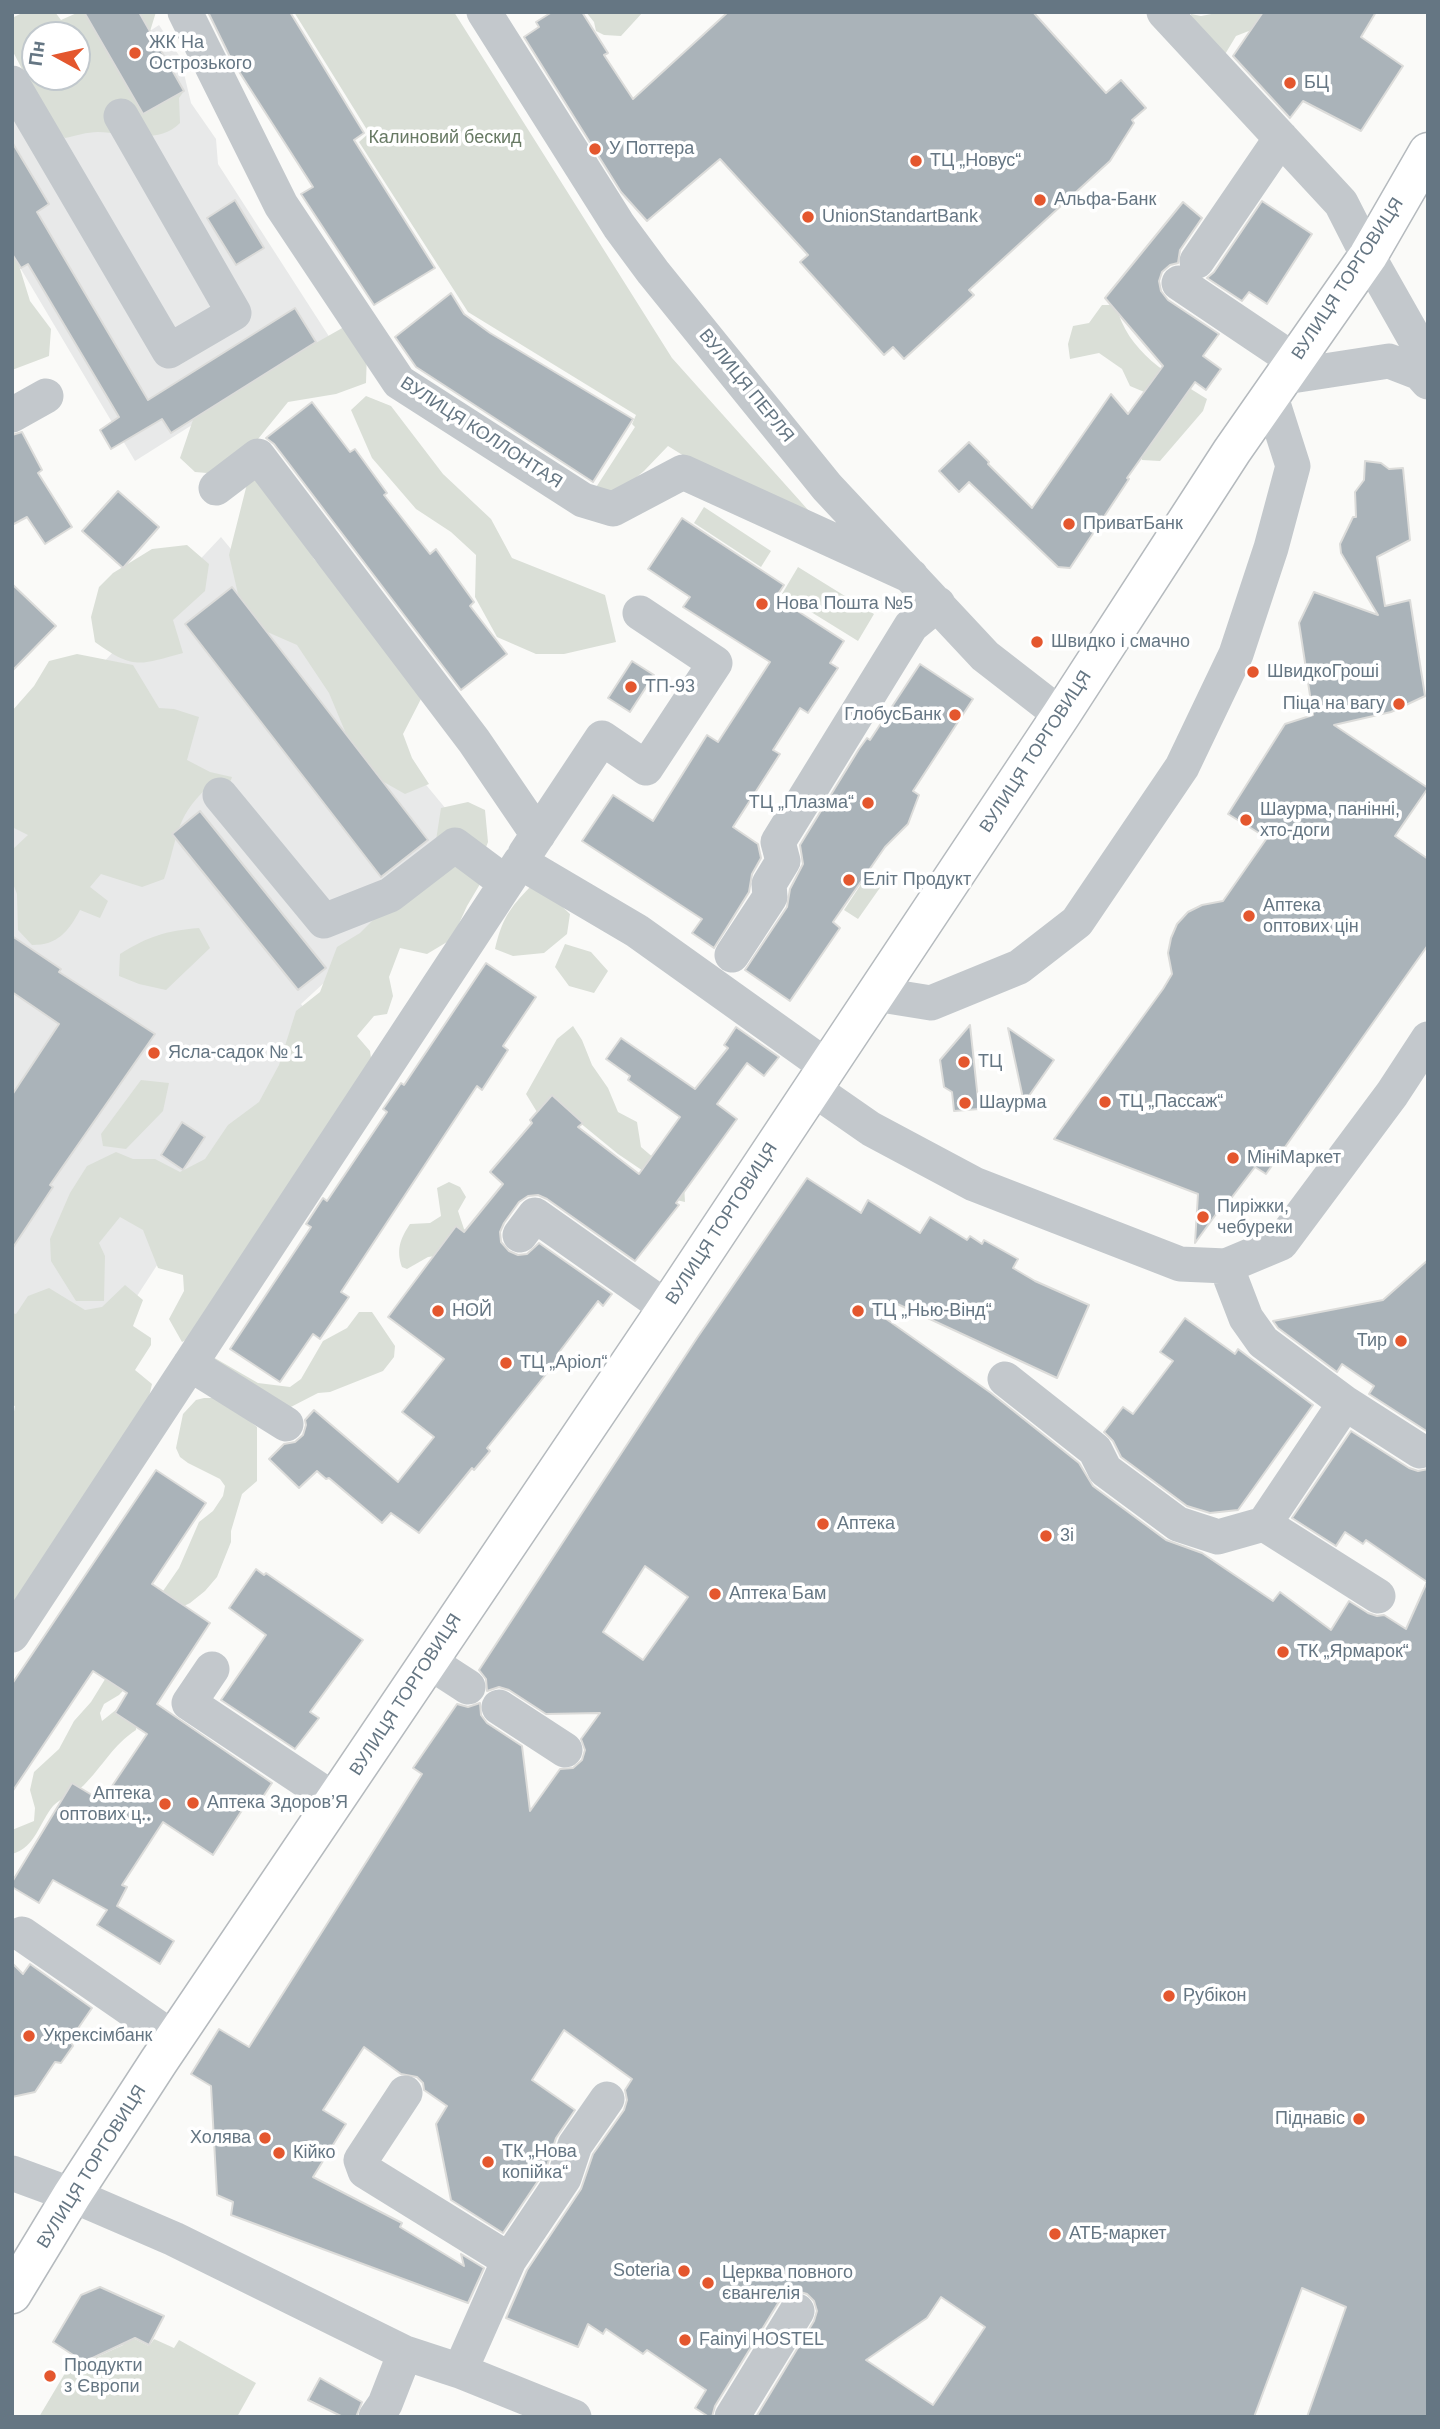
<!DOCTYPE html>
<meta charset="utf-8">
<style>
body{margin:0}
#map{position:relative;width:1440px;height:2429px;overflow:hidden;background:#fafaf8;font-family:Arial,sans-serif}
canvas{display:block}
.frame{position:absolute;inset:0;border:14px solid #657683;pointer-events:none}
.north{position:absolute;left:21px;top:21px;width:70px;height:70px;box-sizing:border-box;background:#fff;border:2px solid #c1c8cd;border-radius:50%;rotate:278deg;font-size:19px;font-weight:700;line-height:28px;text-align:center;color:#657683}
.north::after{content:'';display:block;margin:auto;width:24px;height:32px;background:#e4572e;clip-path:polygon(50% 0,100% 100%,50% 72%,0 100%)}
</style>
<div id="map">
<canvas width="1440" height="2429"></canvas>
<div class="frame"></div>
<div class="north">Пн</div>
</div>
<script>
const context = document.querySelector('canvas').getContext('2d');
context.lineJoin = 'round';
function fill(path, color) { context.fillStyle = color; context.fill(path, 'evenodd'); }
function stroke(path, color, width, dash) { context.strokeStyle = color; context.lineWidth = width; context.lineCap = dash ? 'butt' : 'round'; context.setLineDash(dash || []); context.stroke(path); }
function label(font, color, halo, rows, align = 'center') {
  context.font = font + ' Arial,sans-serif'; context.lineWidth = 7; context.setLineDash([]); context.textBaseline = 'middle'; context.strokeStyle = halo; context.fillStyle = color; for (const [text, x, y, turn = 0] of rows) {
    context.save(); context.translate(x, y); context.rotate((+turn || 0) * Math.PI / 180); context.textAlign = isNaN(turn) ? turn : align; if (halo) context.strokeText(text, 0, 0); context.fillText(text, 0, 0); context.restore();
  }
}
fill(new Path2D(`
 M159,25L180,57L191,103L216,139L218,164L330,338L135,461L12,254V65L36,106Z
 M221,537L475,844L301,1004L315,1022L63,1410L12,1376V757L25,746Z`), '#e8e9e9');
fill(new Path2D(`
 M24,12H55L61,20L79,12H156L142,57L173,76L184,91L179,98L180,123C158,145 125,133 98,132C87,132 75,136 65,138L48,118L12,50V18ZM35,35H77V77H35Z
 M294,12H454L672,358L809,511L795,525L668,446L644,471L620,491L593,492L635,427L632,424L636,415L468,312L359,142L369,133Z
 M586,12H643L621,36L604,35L596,31L594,22Z
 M1222,12H1269L1264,25L1236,36L1224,56L1193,41L1191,14L1201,16Z
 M12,252L17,259L30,301L51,329L49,356L12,370Z
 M1102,305H1116C1127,352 1169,375 1207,399L1203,411L1160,461L1142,460L1138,448L1149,394L1130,386L1122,369L1099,353L1070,359L1068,344L1073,326L1089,323Z
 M344,327L367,352L366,383L336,394L288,402L254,444L219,474L195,472L180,458L196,411Z
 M366,396L391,406L443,474L491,519L512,558L605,595L616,642L564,654H536L497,637L475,597L476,555L451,532L416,509L372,458L351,410Z
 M266,469L314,559L380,632L422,697L403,734L412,758L429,784L405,794L382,781L347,736L329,693L297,645L256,627L238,594L229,555L249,476Z
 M704,507L771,551L761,567L694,523Z
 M187,545L209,564L205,591L173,620L183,653C139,665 134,670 95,642L91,617L99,587L113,573L152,549Z
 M798,567L874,614L858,641L782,594Z
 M77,654L133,665L159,708L174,709L199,717L187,760L210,772L232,777L227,791L207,788C174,818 178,840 164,879L142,887L101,874L90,887L108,901L100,918L80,910C68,932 58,945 32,945L18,930L17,894L12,881V850L28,835L12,827V711L34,686L49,661Z
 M468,802L485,810L488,842L478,868L483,879L467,906L452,939L427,954L400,948L389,977L393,996L387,1014L374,1016L357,1036L370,1051L372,1065L203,1332L182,1342L169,1319L184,1291L183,1275L158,1268L143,1230L120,1217L99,1243L105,1256L104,1301H76L51,1261L50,1239L70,1193L87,1166L116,1152L133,1159H155L180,1172L205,1159L228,1125L259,1102L279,1065L296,1011L320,992L337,947L360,933L396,897L434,853L441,808Z
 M869,872L884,882L858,919L844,910Z
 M530,887L552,897L570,914L567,934L544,953L513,956L495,949C502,919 509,909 530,887Z
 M199,928L210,948L166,990L139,984L119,976L120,954C149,936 165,931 199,928Z
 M565,944L591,952L608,971L594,993L569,986L555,967Z
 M573,1026L582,1040L592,1065L608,1088L618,1112L637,1122L641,1147L684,1184L685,1202L672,1199L658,1181L618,1154L568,1113L540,1117L526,1094L557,1039Z
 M141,1080L169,1083L163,1111L126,1149L103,1146L101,1134Z
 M449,1182L460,1187L466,1197L458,1211L464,1229L496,1248L428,1257L407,1269L402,1267C396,1250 400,1239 410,1224L430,1223L441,1216L437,1188Z
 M125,1285L143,1300L133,1326L151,1338V1345L135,1370L152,1384L147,1405L12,1608V1423L15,1406L12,1405V1313L16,1314L28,1296L49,1288L85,1310L102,1307Z
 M359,1312H372L395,1346L394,1357L383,1371L330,1392L318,1393L285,1410L199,1361L213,1357L258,1383L290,1387L301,1379L323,1341L347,1328Z
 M204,1398H221L257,1427V1481L242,1494L231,1531V1542L217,1577L205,1591L190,1603L172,1612L132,1681L119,1695L104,1704L100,1713L102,1721L122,1705L137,1710L136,1730C114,1744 102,1767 84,1785C76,1794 61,1797 53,1806C39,1823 36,1847 12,1854V1830L34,1821L35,1808L30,1790L34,1772L59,1749L74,1721L91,1702L131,1637L179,1568L199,1522L213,1511L223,1496L225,1486L220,1479L188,1463L180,1457L176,1448L183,1414L196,1400Z
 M127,2335L149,2346L154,2339L174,2348L179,2340L256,2383L237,2417H39L74,2358L84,2363L123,2345Z`), '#dadfd7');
const building = new Path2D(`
 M84,12H139L184,91L143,114Z
 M208,12H290L364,133L354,140L435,268L374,305L301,194L313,187L231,59Z
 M552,12H582L608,53L604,55L633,99L728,12H1033L1106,93L1121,80L1146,108L1132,120L1134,123L1110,161L969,290L974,295L904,359L893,347L884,355L800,262L808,255L720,159L647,221L621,192L524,37L539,27L536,22Z
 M1263,12H1376L1361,37L1403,66L1361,131L1303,101L1290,118L1233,56Z
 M12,142L49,204L37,212L148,400L295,308L316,342L171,433L162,419L111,449L100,430L119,417L28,264L21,268L12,254Z
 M235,200L264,248L236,265L207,218Z
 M1262,201L1312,234L1267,304L1249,292L1242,301L1207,278L1214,272Z
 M1183,202L1202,218L1180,250L1178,263L1170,265L1162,272L1159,281L1161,291L1168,300L1219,334L1203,356L1221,369L1206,390L1195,382L1127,478L1129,479L1070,568L1058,567L969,482L959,492L939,471L969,442L989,462L988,464L1032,508L1111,394L1128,414L1163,366L1105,298Z
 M451,293L464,314L490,333L633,419L593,482L416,367L395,337Z
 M312,402L350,452L355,449L387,493L384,495L430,554L436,549L474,602L470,606L507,654L461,690L274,444L266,438Z
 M22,432L42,470L38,473L72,527L45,544L27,517L12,525V435Z
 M1365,461L1381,463L1389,469L1403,468L1410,540L1377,557L1385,606L1410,600L1425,696L1391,712L1334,725L1428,788L1395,836L1428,859V945L1266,1174L1255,1167L1226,1205L1222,1206L1195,1243L1198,1194L1054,1139L1163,989L1172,974L1168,953L1171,938L1177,924L1188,912L1202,905L1223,901L1267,838L1228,814L1285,724L1313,715L1299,623L1314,592L1378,615L1341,553L1340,544L1353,517H1356L1355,492L1364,480Z
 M118,491L159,527L123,568L82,531Z
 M682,518L784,585L776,597L844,641L830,663L838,668L808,713L800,708L773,750L780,754L733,827L758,844L761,858L752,874L749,892L714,948L692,933L702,919L582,841L613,795L653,821L707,735L718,742L770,662L683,607L690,597L648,569Z
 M12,584L56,626L12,671Z
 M232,587L428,840L381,877L185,624Z
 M632,661L654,675L630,712L608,698Z
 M920,664L973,699L913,791L919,795L908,824L885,847L833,922L840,928L790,1001L745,970L787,907L790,889L803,864L800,845L859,749L867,738L870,740Z
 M200,811L326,968L298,990L172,834Z
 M12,936L61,969L59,972L155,1034L50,1185L53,1187L12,1249V1095L59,1024L12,992Z
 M486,963L536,997L503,1046L508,1050L482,1090L477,1086L341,1292L349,1297L320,1339L313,1334L280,1382L230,1349L311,1227L306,1224L323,1198L327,1201L387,1112L383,1109L401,1083L404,1085Z
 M970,1025L979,1109L954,1111L952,1092L944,1087L940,1060Z
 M736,1027L779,1057L764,1076L747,1063L717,1104L737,1119L676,1203L679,1205L635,1261L547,1199L538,1195L528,1196L519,1202L504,1223L500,1232L501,1242L509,1251L518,1255L527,1254L539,1243L612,1294L603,1306L598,1301L557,1355L559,1358L487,1448L490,1451L474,1470L472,1468L419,1533L391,1513L382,1523L329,1478L326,1479L317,1471L299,1488L269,1459L284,1444L295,1442L303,1435L306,1425L305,1420L314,1410L398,1482L434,1437L402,1412L444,1359L388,1317L456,1226L464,1232L503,1184L490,1172L532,1123L530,1120L552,1095L583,1123L578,1127L639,1174L680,1117L628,1080L630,1076L606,1059L621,1038L695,1089L728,1048L724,1045Z
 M1008,1028L1054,1060L1024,1103Z
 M182,1122L205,1137L183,1170L161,1155Z
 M807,1178L861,1213L868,1200L920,1233L930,1217L967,1240L970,1236L982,1244L984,1240L1018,1259L1013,1268L1035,1281L1089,1305L1057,1378L891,1301L882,1316L991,1393L1079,1463L1093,1486L1166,1540L1202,1553L1273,1601L1280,1592L1331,1630L1349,1601L1368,1613L1377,1616L1384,1615L1406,1629L1427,1582L1366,1540L1363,1544L1345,1532L1336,1546L1292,1518L1351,1431L1409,1468L1418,1471L1428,1469V2417H1307L1346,2307L1302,2288L1254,2417H756L814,2321L817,2311L814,2301L807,2294L797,2291L787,2294L780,2300L715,2406L712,2417H709L695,2408L706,2390L647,2350L643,2354L606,2329L603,2334L588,2324L578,2347L506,2318L527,2270L581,2189L593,2154L624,2110L627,2100L625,2090L632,2079L564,2030L532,2080L575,2110L556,2138L546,2169L503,2233L451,2200L436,2124L447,2106L424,2090L423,2083L417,2077L401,2074L364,2047L323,2110L346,2124L313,2177L402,2223L400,2227L464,2266L461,2254L484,2268L468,2303L231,2215L233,2202L217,2195L211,2086L191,2074L219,2029L249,2047L422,1774L413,1768L457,1704L468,1707L480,1703L481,1715L487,1723L522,1746L530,1811L560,1769L573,1768L582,1760L585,1750L581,1739L600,1713L546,1714L509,1690L499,1687L487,1691L486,1679L479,1670L697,1338ZM645,1566L688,1597L643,1660L603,1632ZM941,2297L985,2327L933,2405L866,2360L927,2318Z
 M1428,1260V1432L1369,1394L1374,1386L1342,1364L1337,1372L1278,1328L1273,1321L1383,1300Z
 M1185,1318L1235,1354L1238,1349L1313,1405L1238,1510L1210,1513L1187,1506L1121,1457L1113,1441L1104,1432L1123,1407L1133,1414L1173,1361L1160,1352Z
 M156,1470L206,1503L152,1584L210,1623L157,1704L272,1783L257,1806L248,1801L213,1855L163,1822L122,1885L127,1887L117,1906L174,1941L160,1964L97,1925L107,1910L53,1880L39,1903L12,1887V1882L72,1783L102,1801L147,1734L115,1713L127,1693L93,1671L12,1792V1684Z
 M256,1569L264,1575L266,1573L363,1640L310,1712L319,1718L295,1749L221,1700L266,1635L229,1608Z
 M12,1963L23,1974L30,1964L92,2008L70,2040L73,2046L61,2063L55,2062L35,2092L12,2097Z
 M100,2287L164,2316L149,2345L135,2338L84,2362L53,2342L81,2295Z
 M320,2378L362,2402L356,2417H343L308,2400Z`);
fill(building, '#aab3b9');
stroke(building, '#dcdcda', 2);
const major = new Path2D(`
 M12,2294L72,2195L159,2061L667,1308L1061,715L1232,451L1368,256L1428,152`);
stroke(major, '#b5babe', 41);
stroke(new Path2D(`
 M185,12L281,205L399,382L583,500L613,509L683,472L911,576
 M484,12L619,226L653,272L827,487L985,656L1061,715
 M1164,12L1341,203L1368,256L1428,362
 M12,83L169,351L234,313L121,116
 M1197,261L1281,138
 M1179,283L1295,361
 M1285,377L1389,361L1420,373L1428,382
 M12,415L46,396
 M216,488L258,456L474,741L538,835
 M220,795L324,921L390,895L455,845L506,883
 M525,854L602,738L646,768L715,663L640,613
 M732,955L770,897L769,884L783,861L778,842L911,626L938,604
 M875,994L931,1003L1019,967L1077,922L1182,767L1236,654L1271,548L1293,466L1271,397
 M812,1088L871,1129L974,1184L1180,1264L1226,1266L1281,1243L1392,1094L1428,1039
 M520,1235L535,1215L667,1308
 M1226,1266L1246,1318L1263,1342L1345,1403
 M190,1364L286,1424
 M1005,1379L1095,1450L1105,1470L1178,1524L1218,1537L1264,1524
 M1378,1596L1264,1524L1345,1403L1420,1451
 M12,1635L520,862L637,931L826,1066
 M428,1661L468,1687
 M212,1669L189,1703L336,1801
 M499,1707L565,1750
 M22,1934L174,2039
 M405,2093L361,2160L365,2171L509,2260
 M12,2173L72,2195L174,2239L405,2353L460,2371L574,2417
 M460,2371L509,2260L564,2178L575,2145L607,2099
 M376,2417L385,2404L405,2353
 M732,2417L797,2311`), '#c3c8cc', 35);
stroke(major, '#fff', 38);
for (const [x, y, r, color] of [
 [135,53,7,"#e4572e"],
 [1290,83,7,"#e4572e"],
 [595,149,7,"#e4572e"],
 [916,161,7,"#e4572e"],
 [1040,200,7,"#e4572e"],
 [808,217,7,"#e4572e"],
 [1069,524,7,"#e4572e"],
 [762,604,7,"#e4572e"],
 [1037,642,7,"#e4572e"],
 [1253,672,7,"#e4572e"],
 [631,687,7,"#e4572e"],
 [1399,704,7,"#e4572e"],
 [955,715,7,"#e4572e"],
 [868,803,7,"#e4572e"],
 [1246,820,7,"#e4572e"],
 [849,880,7,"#e4572e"],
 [1249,916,7,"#e4572e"],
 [154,1053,7,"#e4572e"],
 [964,1062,7,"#e4572e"],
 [1105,1102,7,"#e4572e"],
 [965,1103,7,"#e4572e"],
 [1233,1158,7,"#e4572e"],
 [1203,1217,7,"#e4572e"],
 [438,1311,7,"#e4572e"],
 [858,1311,7,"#e4572e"],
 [1401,1341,7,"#e4572e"],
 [506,1363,7,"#e4572e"],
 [823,1524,7,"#e4572e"],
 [1046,1536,7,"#e4572e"],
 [715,1594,7,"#e4572e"],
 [1283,1652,7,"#e4572e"],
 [193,1803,7,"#e4572e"],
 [165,1804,7,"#e4572e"],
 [1169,1996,7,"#e4572e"],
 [29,2036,7,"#e4572e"],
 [1359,2119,7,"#e4572e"],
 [265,2138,7,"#e4572e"],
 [279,2153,7,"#e4572e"],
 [488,2162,7,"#e4572e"],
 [1055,2234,7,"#e4572e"],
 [684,2271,7,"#e4572e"],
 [708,2283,7,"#e4572e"],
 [685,2340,7,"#e4572e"],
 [50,2376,7,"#e4572e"]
]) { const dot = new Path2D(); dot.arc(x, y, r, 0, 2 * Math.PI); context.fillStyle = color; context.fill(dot); stroke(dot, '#fff', 2.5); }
label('18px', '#657683', '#fff', [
 ["ЖК На",149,43],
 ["Острозького",149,64],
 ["БЦ",1304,83],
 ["У Поттера",609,149],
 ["ТЦ „Новус“",930,161],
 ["Альфа-Банк",1054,200],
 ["UnionStandartBank",822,217],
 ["ПриватБанк",1083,524],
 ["Нова Пошта №5",776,604],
 ["Швидко і смачно",1051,642],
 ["ШвидкоГроші",1267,672],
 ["ТП-93",645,687],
 ["Піца на вагу",1385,704,"right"],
 ["ГлобусБанк",941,715,"right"],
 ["ТЦ „Плазма“",854,803,"right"],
 ["Шаурма, панінні,",1260,810],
 ["хто-доги",1260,831],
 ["Еліт Продукт",863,880],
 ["Аптека",1263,906],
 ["оптових цін",1263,927],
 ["Ясла-садок № 1",168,1053],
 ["ТЦ",978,1062],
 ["ТЦ „Пассаж“",1119,1102],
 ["Шаурма",979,1103],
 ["МініМаркет",1247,1158],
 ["Пиріжки,",1217,1207],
 ["чебуреки",1217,1228],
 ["НОЙ",452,1311],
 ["ТЦ „Нью-Вінд“",872,1311],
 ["Тир",1387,1341,"right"],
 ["ТЦ „Аріол“",520,1363],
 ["Аптека",837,1524],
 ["3і",1060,1536],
 ["Аптека Бам",729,1594],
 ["ТК „Ярмарок“",1297,1652],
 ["Аптека",151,1794,"right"],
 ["оптових ц‥",151,1815,"right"],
 ["Аптека Здоров’Я",207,1803],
 ["Рубікон",1183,1996],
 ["Укрексімбанк",43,2036],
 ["Піднавіс",1345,2119,"right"],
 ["Холява",251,2138,"right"],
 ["ТК „Нова",502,2152],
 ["копійка“",502,2173],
 ["Кійко",293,2153],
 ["АТБ-маркет",1069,2234],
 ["Soteria",670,2271,"right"],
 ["Церква повного",722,2273],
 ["євангелія",722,2294],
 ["Fainyi HOSTEL",699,2340],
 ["Продукти",64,2366],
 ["з Європи",64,2387]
], 'left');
label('18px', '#687a64', '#fff', [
 ["Калиновий бескид",445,138]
]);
label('18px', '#657683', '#fff', [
 ["ВУЛИЦЯ ТОРГОВИЦЯ",1348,279,-57],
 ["ВУЛИЦЯ ПЕРЛЯ",746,386,51],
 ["ВУЛИЦЯ КОЛЛОНТАЯ",481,433,33],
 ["ВУЛИЦЯ ТОРГОВИЦЯ",1036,752,-57],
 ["ВУЛИЦЯ ТОРГОВИЦЯ",722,1224,-57],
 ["ВУЛИЦЯ ТОРГОВИЦЯ",406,1695,-57],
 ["ВУЛИЦЯ ТОРГОВИЦЯ",92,2167,-58]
]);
</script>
